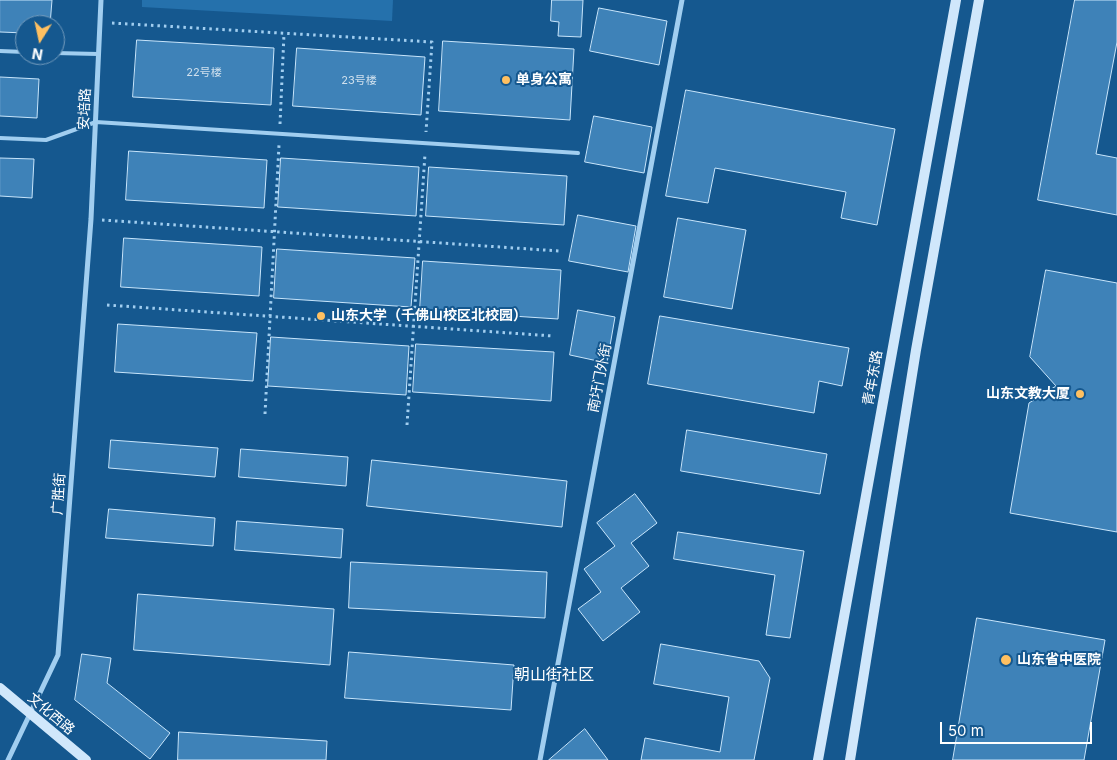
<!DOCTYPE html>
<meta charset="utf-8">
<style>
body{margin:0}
#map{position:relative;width:1117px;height:760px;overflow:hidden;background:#15588f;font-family:Inter,sans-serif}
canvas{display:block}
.north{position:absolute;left:15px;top:15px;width:50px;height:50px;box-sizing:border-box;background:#15588f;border:1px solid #739bbc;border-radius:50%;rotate:190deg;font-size:14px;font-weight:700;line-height:20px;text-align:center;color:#fff}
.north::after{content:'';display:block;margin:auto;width:18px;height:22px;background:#ffc061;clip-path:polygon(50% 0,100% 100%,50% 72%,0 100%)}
.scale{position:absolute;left:940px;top:722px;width:152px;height:22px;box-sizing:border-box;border:2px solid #fff;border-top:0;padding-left:6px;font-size:15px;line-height:18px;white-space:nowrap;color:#fff;-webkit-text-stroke:4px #15588f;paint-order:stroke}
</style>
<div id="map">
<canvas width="1117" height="760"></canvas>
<div class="north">N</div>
<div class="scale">50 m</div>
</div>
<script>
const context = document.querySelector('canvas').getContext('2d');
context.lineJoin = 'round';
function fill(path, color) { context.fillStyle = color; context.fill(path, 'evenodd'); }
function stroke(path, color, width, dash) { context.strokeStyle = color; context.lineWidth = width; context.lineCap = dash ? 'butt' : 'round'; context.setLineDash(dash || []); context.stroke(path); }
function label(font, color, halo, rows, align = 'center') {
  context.font = font + ' Inter,"Noto Sans SC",sans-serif'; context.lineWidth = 4; context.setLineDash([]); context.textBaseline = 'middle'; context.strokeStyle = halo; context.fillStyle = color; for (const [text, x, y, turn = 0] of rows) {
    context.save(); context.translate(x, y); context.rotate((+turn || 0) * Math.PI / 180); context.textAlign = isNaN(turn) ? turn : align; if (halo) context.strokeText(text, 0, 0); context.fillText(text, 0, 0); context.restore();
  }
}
fill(new Path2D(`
 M142,0H393L392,21L142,7Z`), '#2571ac');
const building = new Path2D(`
 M0,0H52L50,25H25V33L0,32Z
 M552,0H583L581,37L558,36L559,22L551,21Z
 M1075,0H1117V42L1096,154L1117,158V215L1038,200Z
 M599,8L667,21L659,65L590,51Z
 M137,40L274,48L271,105L133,97Z
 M443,41L574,49L570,120L439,111Z
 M297,48L425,57L421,115L293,106Z
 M0,77L39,79L37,118L0,116Z
 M686,90L895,129L877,225L841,218L846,192L715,168L708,203L666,196Z
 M594,116L652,127L644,173L585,162Z
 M129,151L267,160L264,208L126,200Z
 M0,158L34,159L32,198L0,196Z
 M281,158L419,167L416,216L278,207Z
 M429,167L567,176L564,225L426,216Z
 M578,215L636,226L628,272L569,261Z
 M678,218L746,230L732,309L664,297Z
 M124,238L262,247L259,296L121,287Z
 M277,249L415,258L411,307L274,298Z
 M423,261L561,270L558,319L420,310Z
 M1046,270L1117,283V532L1010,513L1029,403L1056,386L1030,357Z
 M578,310L615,317L607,363L570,355Z
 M660,316L849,348L842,386L819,381L814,413L648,384Z
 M118,324L257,333L253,381L115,372Z
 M271,337L409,346L406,395L268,386Z
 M416,344L554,352L551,401L413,392Z
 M687,430L827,454L820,494L681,471Z
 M111,440L218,448L215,477L109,468Z
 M241,449L348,457L346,486L239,477Z
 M372,460L567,481L562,527L367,506Z
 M635,494L657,523L631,543L649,566L621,588L640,612L603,641L578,609L601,592L584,569L615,546L597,523Z
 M109,509L215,518L213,546L106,538Z
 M237,521L343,529L341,558L235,550Z
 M678,532L804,551L790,638L766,635L775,575L674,559Z
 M351,562L547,572L545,618L349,608Z
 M138,594L334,609L330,665L134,650Z
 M977,618L1105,640L1084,760H953Z
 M661,644L759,661L770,678L754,760H641L645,738L720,752L729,697L654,684Z
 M349,652L514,665L511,710L345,698Z
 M82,654L111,658L107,683L170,733L150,759L75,700Z
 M585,729L608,760H549Z
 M179,732L327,741L326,760H178Z`);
fill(building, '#3e82b8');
stroke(building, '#c8e5fb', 1);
stroke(new Path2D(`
 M112,23L432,42L426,132
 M280,124L284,34
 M102,220L559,251
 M107,305L553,336
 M265,414L279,145
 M407,425L425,154`), '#a1cef0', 3, [2.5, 4]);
stroke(new Path2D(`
 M0,51L25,52
 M55,53L98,54
 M0,138L46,140L96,122L578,153`), '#a1cef0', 4);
stroke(new Path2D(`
 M8,760L58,655L91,219L101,0
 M540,760L682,0`), '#a1cef0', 5);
stroke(new Path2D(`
 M0,688L86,760
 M818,760L956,0
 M850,760L916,350L979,0`), '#d0e7fb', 10);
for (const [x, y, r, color] of [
 [506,80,5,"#ffc061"],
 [321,316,5,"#ffc061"],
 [1080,394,5,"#ffc061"],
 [1006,660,6,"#ffc061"]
]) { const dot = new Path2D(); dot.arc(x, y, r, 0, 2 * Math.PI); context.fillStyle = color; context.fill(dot); stroke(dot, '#15588f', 2); }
label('11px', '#cfe0ed', null, [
 ["22号楼",204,73],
 ["23号楼",359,81]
]);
label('bold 14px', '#fff', '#15588f', [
 ["单身公寓",516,80],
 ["山东大学（千佛山校区北校园）",331,316],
 ["山东文教大厦",1070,394,"right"],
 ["山东省中医院",1017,660]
], 'left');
label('14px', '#fff', '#15588f', [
 ["安培路",85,109,-87],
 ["南圩门外街",600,378,-79],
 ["青年东路",873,378,-80],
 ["广胜街",59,494,-86],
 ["文化西路",51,714,40]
]);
label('16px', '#fff', '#15588f', [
 ["朝山街社区",554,675]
]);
</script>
